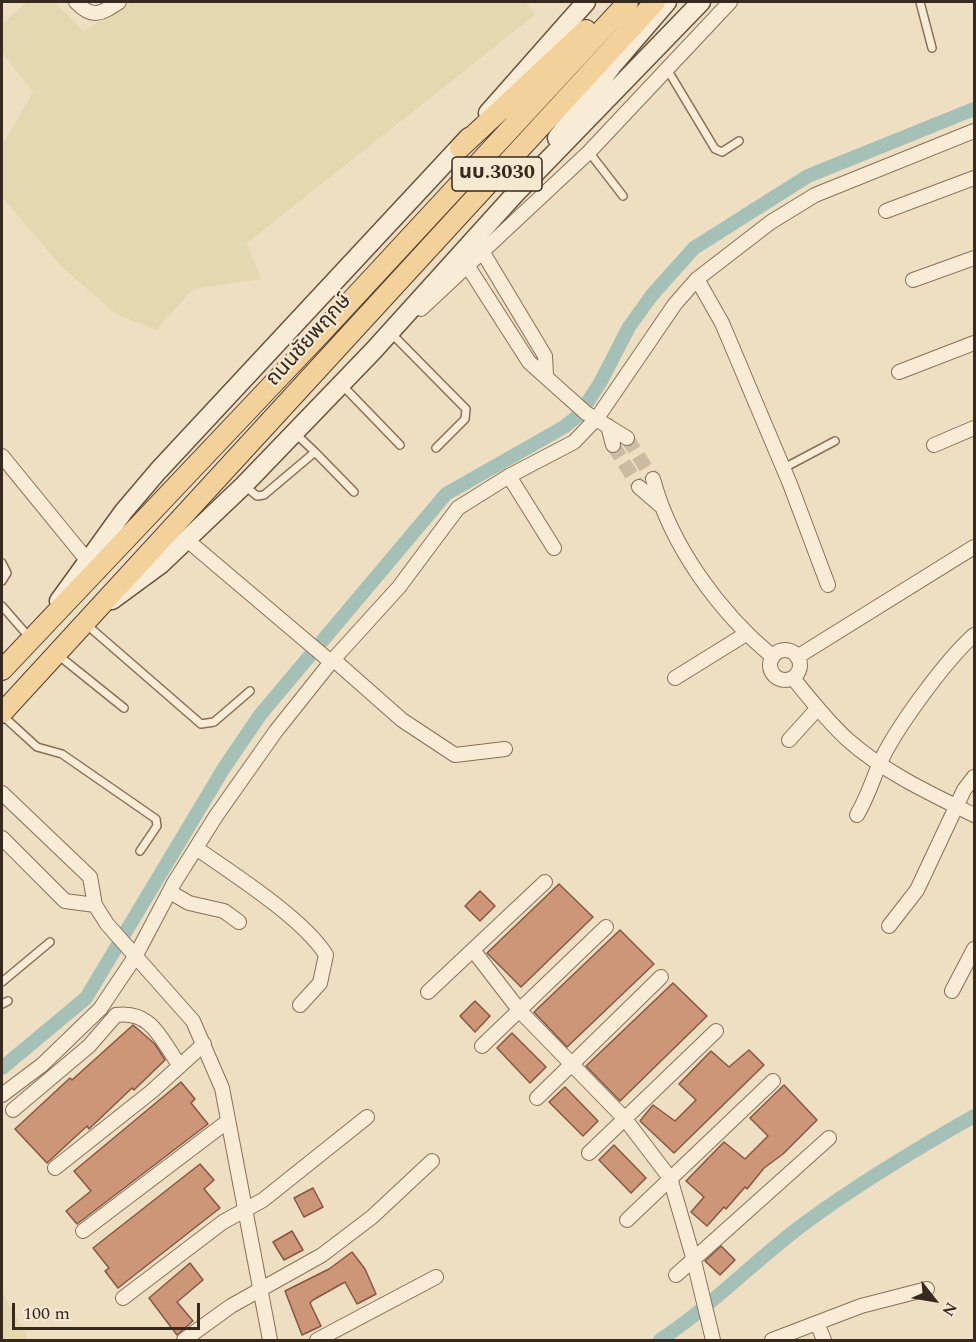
<!DOCTYPE html>
<meta charset="utf-8">
<style>
body{margin:0}
#map{position:relative;width:976px;height:1342px;overflow:hidden;background:#eedfc3;font-family:Spectral,serif}
canvas{display:block}
.frame{position:absolute;inset:0;border:3px solid #38291e;pointer-events:none}
.north{position:absolute;left:904px;top:1270px;width:60px;height:60px;-webkit-text-stroke:4px #f6e9d2;paint-order:stroke;rotate:121deg;font-size:16px;font-weight:700;line-height:24px;text-align:center;color:#38291e}
.north::after{content:'';display:block;margin:auto;width:21px;height:27px;background:#38291e;clip-path:polygon(50% 0,100% 100%,50% 72%,0 100%)}
.scale{position:absolute;left:12px;top:1303px;width:188px;height:27px;box-sizing:border-box;border:3px solid #38291e;border-top:0;padding-left:8px;font-size:18px;line-height:21px;white-space:nowrap;color:#38291e;-webkit-text-stroke:4px #f6e9d2;paint-order:stroke}
</style>
<div id="map">
<canvas width="976" height="1342"></canvas>
<div class="frame"></div>
<div class="north">N</div>
<div class="scale">100 m</div>
</div>
<script>
const context = document.querySelector('canvas').getContext('2d');
context.lineJoin = 'round';
function fill(path, color) { context.fillStyle = color; context.fill(path, 'evenodd'); }
function stroke(path, color, width, dash) { context.strokeStyle = color; context.lineWidth = width; context.lineCap = dash ? 'butt' : 'round'; context.setLineDash(dash || []); context.stroke(path); }
function label(font, color, halo, rows, align = 'center') {
  context.font = font + ' Spectral,"Noto Sans Thai",serif'; context.lineWidth = 4.5; context.setLineDash([]); context.textBaseline = 'middle'; context.strokeStyle = halo; context.fillStyle = color; for (const [text, x, y, turn = 0] of rows) {
    context.save(); context.translate(x, y); context.rotate((+turn || 0) * Math.PI / 180); context.textAlign = isNaN(turn) ? turn : align; if (halo) context.strokeText(text, 0, 0); context.fillText(text, 0, 0); context.restore();
  }
}
fill(new Path2D(`
 M27,2H55L84,31L132,2H526L535,15L247,243L261,279L193,289L156,330L116,314L61,266L2,197V146L33,92L2,53V24Z
 M2,1292L25,1332L27,1340H2Z`), '#e4d8b0');
stroke(new Path2D(`
 M2,1068L86,998L224,768L260,715L446,494L564,427L579,415L600,383L629,327L652,295L694,248L808,176L974,109
 M660,1340C712,1306 755,1260 805,1223C859,1183 916,1149 974,1116`), '#a5c1b7', 14);
const building = new Path2D(`
 M559,884L593,917L521,987L487,953Z
 M480,891L495,906L480,921L465,906Z
 M620,930L654,964L567,1047L534,1012Z
 M673,983L707,1016L620,1101L586,1066Z
 M475,1001L490,1016L475,1032L460,1016Z
 M133,1025L155,1044L165,1060L134,1090L132,1088L89,1129L87,1126L47,1163L15,1129L70,1078L72,1080Z
 M512,1033L546,1067L530,1083L497,1048Z
 M749,1050L764,1065L674,1153L640,1121L653,1105L675,1121L696,1100L679,1084L711,1051L729,1067Z
 M181,1082L195,1099L191,1103L208,1124L77,1224L66,1211L91,1191L74,1171Z
 M784,1085L817,1120L783,1154L764,1168L747,1189L745,1187L726,1209L724,1207L707,1226L691,1212L704,1197L686,1181L724,1142L745,1159L768,1136L750,1118Z
 M565,1087L598,1121L583,1136L549,1102Z
 M614,1145L646,1178L631,1193L599,1160Z
 M200,1164L214,1180L204,1189L220,1208L118,1288L105,1271L109,1268L93,1248Z
 M313,1188L323,1207L304,1217L294,1198Z
 M292,1231L303,1250L284,1260L273,1242Z
 M721,1246L735,1260L720,1275L705,1261Z
 M352,1252L365,1269L376,1294L357,1304L345,1282L313,1300L310,1303L321,1326L302,1335L285,1291L329,1269Z
 M190,1263L203,1280L177,1302L193,1321L177,1335L149,1298Z`);
fill(building, '#cd9678');
stroke(building, '#88573f', 1.5);
stroke(new Path2D(`
 M627,438L653,479
 M613,445L639,487`), '#cabba2', 14, [14, 7]);
const service = new Path2D(`
 M920,2L932,48
 M667,69L715,149L722,152L739,141
 M589,152L623,196
 M392,334L466,409L465,419L436,448
 M342,385L400,445
 M315,452L354,492
 M784,468L835,441
 M245,486L257,496L264,495L315,452L296,434
 M2,563L7,573L2,581
 M2,606L29,637
 M87,625L201,724L214,722L250,691
 M58,655L124,708
 M2,715L37,747L62,754L156,819L157,826L140,851
 M2,982L50,942
 M2,1004L8,1001`);
const minor = new Path2D(`
 M76,2C92,19 101,14 119,2
 M886,211L974,178
 M482,251L545,356L546,375
 M467,265L529,362L586,413L627,438
 M697,279L722,323L790,484L828,585
 M913,280L974,258
 M421,309L589,152L730,2
 M899,372L974,343
 M608,426L613,445
 M934,445L974,428
 M2,456L87,560
 M509,476L554,548
 M653,479C671,546 719,612 773,657
 M639,487L661,506
 M187,540L331,662
 M770 665a15 15 0 1 1 30 0a15 15 0 1 1-30 0Z
 M797,657L974,547
 M334,660L402,720L455,755L505,749
 M675,678L746,634
 M793,678C810,699 827,721 848,740C884,772 931,794 974,815
 M789,740L817,709
 M2,793L90,877L95,905L107,924L193,1021L222,1088L270,1340
 M857,815C867,798 872,782 879,765C894,730 946,660 974,635
 M2,838L65,901L95,905
 M196,848C232,873 304,919 326,955L320,983L300,1005
 M170,892L189,903L224,911L239,922
 M889,926L917,890L964,790L974,777
 M473,950L520,1011L625,1119L670,1178L693,1257L713,1340
 M952,991L974,949
 M428,992L545,882
 M482,1046L606,927
 M2,1095L42,1065L100,1009L135,957L174,883L216,816L276,731L331,662L399,587L458,508L509,476L574,442L597,418L675,304L697,279L771,222L815,195L974,131
 M537,1098L661,977
 M13,1110L89,1046L116,1015C152,1010 161,1040 180,1066
 M589,1153L716,1031
 M55,1168L151,1092L204,1044
 M627,1220L773,1081
 M83,1231L228,1121
 M676,1275L829,1138
 M123,1298L223,1222L263,1200L367,1117
 M817,1323L824,1340
 M184,1340L231,1306L322,1255L372,1217L432,1161
 M317,1340L436,1277
 M772,1340L861,1306L927,1289`);
const secondary = new Path2D(`
 M488,113L586,2
 M557,138L612,66L667,2
 M112,600L161,564L244,485L374,350L515,194L701,2
 M59,601L124,511L158,471L469,137`);
const primary = new Path2D(`
 M460,148L586,30
 M2,670L323,331L628,2
 M2,713L655,2`);
stroke(service, '#896f59', 10);
stroke(minor, '#896f59', 16);
stroke(secondary, '#6a513d', 21);
stroke(primary, '#563e2e', 22);
stroke(service, '#f9ecd6', 7);
stroke(minor, '#f9ecd6', 14);
stroke(secondary, '#f9ecd6', 18);
stroke(primary, '#f2d19a', 20);
for (const [x, y, w] of [
 [497,174,90]
]) { const box = new Path2D(); box.roundRect(x - w / 2, y - 17, w, 34, 4.5); context.fillStyle = '#f6e9d2'; context.fill(box); stroke(box, '#38291e', 1.5); }
label('bold 20px', '#38291e', null, [
 ["นบ.3030",497,174]
]);
label('21px', '#38291e', '#f6e9d2', [
 ["ถนนชัยพฤกษ์",310,341,-48]
]);
</script>
